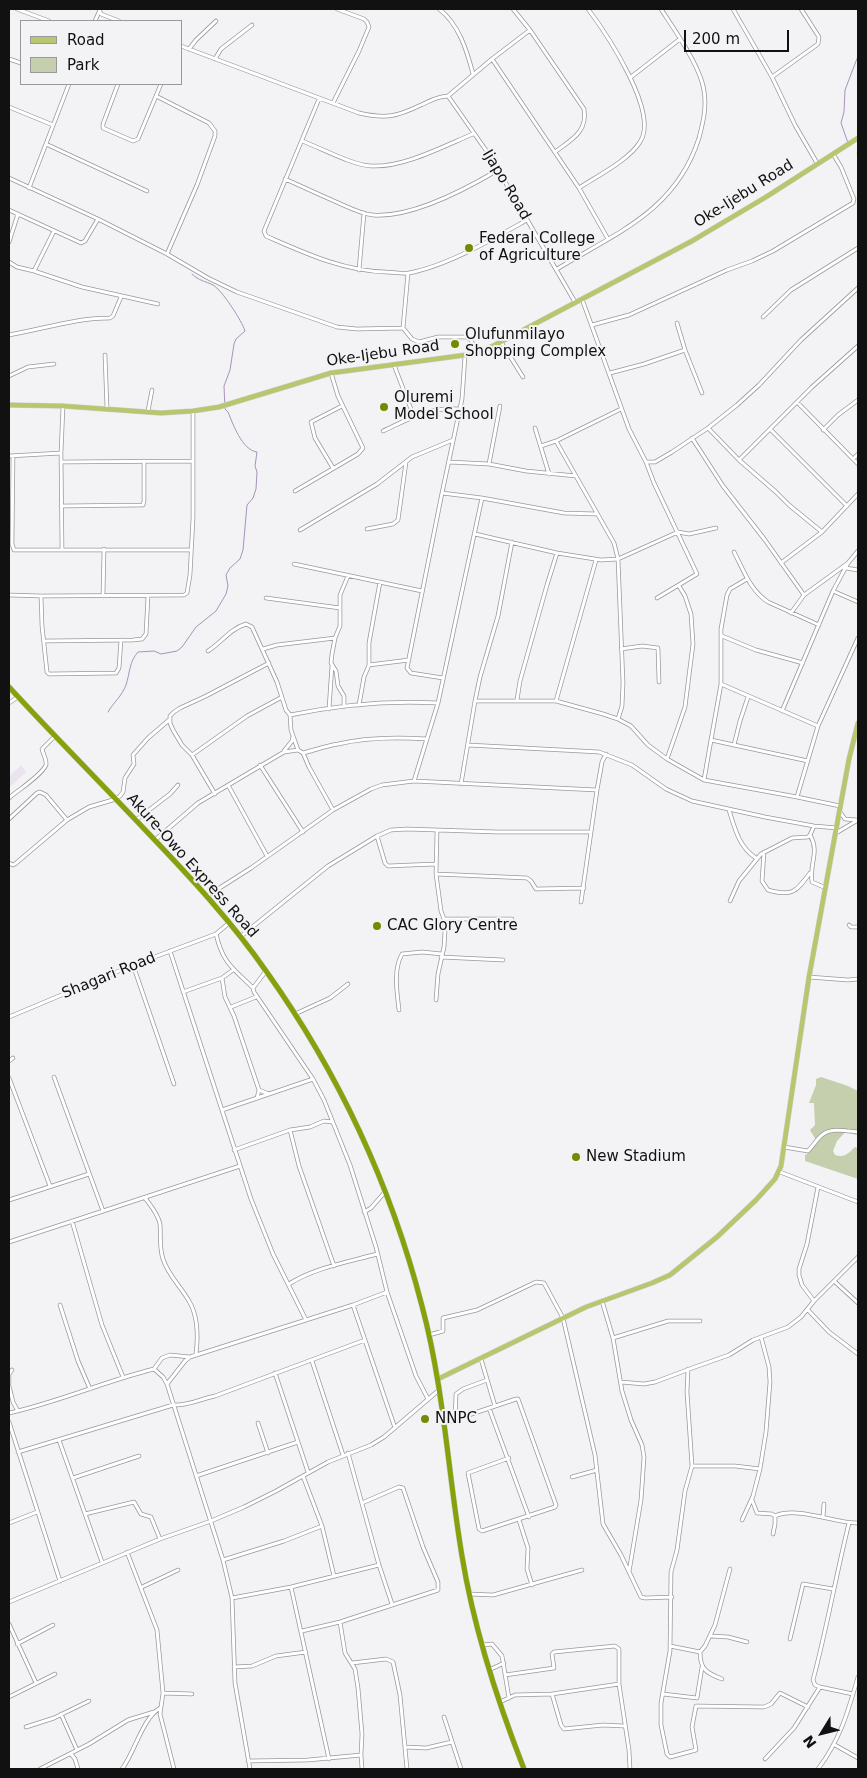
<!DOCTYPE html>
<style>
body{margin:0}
#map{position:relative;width:867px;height:1778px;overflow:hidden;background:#f3f2f4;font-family:"DejaVu Sans",sans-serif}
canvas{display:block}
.frame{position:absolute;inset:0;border:10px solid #121112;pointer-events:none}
.legend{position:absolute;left:20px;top:20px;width:162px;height:65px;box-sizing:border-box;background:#f3f2f4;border:1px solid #99989a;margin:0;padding:6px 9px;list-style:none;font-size:15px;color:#121112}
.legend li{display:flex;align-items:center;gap:10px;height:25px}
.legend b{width:25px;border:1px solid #99989a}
.north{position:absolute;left:797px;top:1708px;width:50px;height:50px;-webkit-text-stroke:4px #f3f2f4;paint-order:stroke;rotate:234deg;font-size:14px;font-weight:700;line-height:20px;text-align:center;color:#121112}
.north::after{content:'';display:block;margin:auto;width:18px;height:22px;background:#121112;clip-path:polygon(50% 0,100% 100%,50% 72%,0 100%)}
.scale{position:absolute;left:684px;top:30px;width:105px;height:22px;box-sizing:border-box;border:2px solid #121112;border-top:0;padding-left:6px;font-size:15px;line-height:18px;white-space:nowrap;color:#121112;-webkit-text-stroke:4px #f3f2f4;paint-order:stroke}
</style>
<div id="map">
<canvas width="867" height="1778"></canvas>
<div class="frame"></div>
<ul class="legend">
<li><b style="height:6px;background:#b6c76d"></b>Road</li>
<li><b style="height:14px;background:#c5cfad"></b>Park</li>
</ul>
<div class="north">N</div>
<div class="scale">200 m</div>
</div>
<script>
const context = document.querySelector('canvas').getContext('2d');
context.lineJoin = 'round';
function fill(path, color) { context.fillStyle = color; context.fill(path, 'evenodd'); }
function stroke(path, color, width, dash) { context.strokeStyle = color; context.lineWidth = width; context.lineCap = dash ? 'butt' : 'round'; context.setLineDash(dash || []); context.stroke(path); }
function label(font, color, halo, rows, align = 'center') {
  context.font = font + ' "DejaVu Sans",sans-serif'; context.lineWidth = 4; context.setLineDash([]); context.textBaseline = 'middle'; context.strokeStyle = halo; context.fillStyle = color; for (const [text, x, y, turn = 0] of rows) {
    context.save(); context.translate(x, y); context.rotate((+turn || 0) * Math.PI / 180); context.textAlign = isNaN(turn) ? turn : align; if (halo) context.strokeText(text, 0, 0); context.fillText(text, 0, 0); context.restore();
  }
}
fill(new Path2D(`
 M21,765L26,772L9,788V777Z`), '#e9e4ed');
fill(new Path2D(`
 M821,1077L848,1086L858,1091V1132L856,1135L850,1133L849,1128L837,1141L833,1151L835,1155C846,1158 848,1153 855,1147L858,1148V1179L805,1161V1155L810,1152L821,1137L816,1140L810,1130L815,1125L814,1103H809L816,1085V1079Z`), '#c5cfad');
stroke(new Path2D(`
 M848,143L841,123L844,112L845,90L858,56
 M857,154L858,155
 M108,712C113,703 122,696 126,685C130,673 129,662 138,652L154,651L161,654L177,651L182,647L196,627L216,611L226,594L228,586L226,575L230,568L240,559L243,550L247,505L253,498L256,489L257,472L255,466L257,452C242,450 233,424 228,412L225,409L224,386L230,370L234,344L236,339L245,331C242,321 222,290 213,285C205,281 199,281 192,274`), '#a793b9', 1);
const minor = new Path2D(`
 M17,9L49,21
 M99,9L101,14L119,21
 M439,9C459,24 467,51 473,74
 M513,9L530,30L584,109C588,132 571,140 555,152
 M733,9L772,77L795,125L817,163
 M95,21L99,12
 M530,30L492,59L579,188L608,239
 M181,46L359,113C386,119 396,117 421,105C430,101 438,96 448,96L492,59
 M189,49L196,40L216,21
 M9,59L21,63
 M215,59L221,49L252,25
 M631,77L680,39
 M772,77L818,44L819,37L801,9
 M118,84L103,124V128L133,141L138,139L161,84
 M156,96L209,123L215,131V136L197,185L167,254
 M448,96L490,156L575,302
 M319,99L264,231L266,236C305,253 343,271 386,272C393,272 402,274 409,273C447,266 493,239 527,220
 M333,103L359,51L369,27L367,22L364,19L337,9
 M9,107L53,125
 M302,141C321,148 352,165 371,166C403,168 444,146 473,134
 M46,144L147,191
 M9,178L98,219L167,254L208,278L237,292L337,327L357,329L403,328
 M285,179C301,186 318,194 334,201C346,206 360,214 373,215C411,218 466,189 498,170
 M29,188L69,84
 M579,188C597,176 629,160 640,142C660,113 606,33 588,9
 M9,210L81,243L85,241L98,219
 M9,242L18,214
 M9,262L17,267L34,271L82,287L158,304
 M557,269C616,233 676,211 699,138C704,119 708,102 702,82C695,59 674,29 661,9
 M359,270L364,213
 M34,271L54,231
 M408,273L403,328L412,339L419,342L438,337H466L470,339L478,352
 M582,299L629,429L646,462L654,483L697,574L657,598
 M763,317L791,290L858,248
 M592,325L629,315L727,270L752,261L773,251L853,203L854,199L841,167L833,154
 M9,335C43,329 75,318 110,318L113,316L121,297
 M501,342L523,377
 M685,350L702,393
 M105,355L107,409
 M465,356L462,399L442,493L482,498L564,513L597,514
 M394,365L414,417
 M610,373L644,364L685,350L677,323
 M9,376L28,367L54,364
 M797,402L853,459L858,454
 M148,411L152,390
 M535,428L549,474
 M708,428L739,460L776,492L789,505L822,532
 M770,429L812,387L858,346
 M823,430L838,415L858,400
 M383,431C411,418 428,407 459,409
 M692,438L723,486L765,540L804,595
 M556,441L606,529L614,543L618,559L623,683L622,706L618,719
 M541,446L556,441L621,409
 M9,456L61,453
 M13,456L12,544L14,550H191
 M853,459L858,464
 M739,460L770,429L847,506
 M62,462L192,461
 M449,462L489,464L526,471L576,476
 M647,462H655L672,452L708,428L737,405L759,385L801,340L858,288
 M489,464L500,406
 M333,468L315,438L311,422L342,406
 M295,491L358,454L363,448L338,396L331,373
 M442,493L407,668L411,673L443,678
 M61,506L143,505L144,501V461
 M367,529L393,524L398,520L406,462
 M300,530L377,484L412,457L453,440
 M475,534L557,553L601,560L618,559L678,532L689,534L716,528
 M62,550L61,453L63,406
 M734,552C744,571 750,590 768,602L819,625
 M781,563L822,532L858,494
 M294,564L422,591
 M846,568L858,570
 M747,579L730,589L727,595L721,629V684L818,726
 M833,591L858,602
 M9,595L41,596L184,595L187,593L190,575L193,518V411
 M41,596L42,626L47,672L49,674L116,673L119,668L121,640
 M103,596L104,549
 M266,598L340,608
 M791,613L804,595L848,563
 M722,636L756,650L803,663
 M44,641L133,640L142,639L146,634L148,596
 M263,649L277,645L335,638
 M621,649L642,646L658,648L659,682
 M208,651C222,642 230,629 246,624L252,627L277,682L286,710L290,715L291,730L298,750
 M369,665L409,660
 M721,684L711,740L808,761
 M517,700L520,681L547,585L557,553
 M475,701H556L603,714L618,719L631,726L648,745L667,759L704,780L797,797
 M556,701L596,560
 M9,703L18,697
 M359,705L364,677L369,665V643L380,582
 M344,707V696L338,686L336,671L331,663L332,654L335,638L340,626V595L348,576
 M329,709L332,665
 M782,711L833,591L848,563L858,551
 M290,715C338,705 388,700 438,703
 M468,745L599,752L632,765L666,789L692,801L765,817L814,826L837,828
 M734,745L740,721L748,697
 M284,751L292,741L293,736
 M303,753C315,750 326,746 338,744C367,737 397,737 427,739
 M192,755L247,716L282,697
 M667,759L685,707L693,644L691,614L685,596L679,586
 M260,765L303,832
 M704,780L711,740
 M414,781L438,703L482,498
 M461,784L475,701L480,677L498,616L512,542
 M228,785L267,856
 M215,794L192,755L182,745L173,730L170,723V716L174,712L180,708L206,696L269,663
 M9,798C18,790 41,776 46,765C47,760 43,754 42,749L55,736
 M840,806L797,797L818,726L858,638
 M729,810C735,829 739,847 756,858
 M840,812L845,819L857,820
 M9,819L37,793L40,792L46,795L67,820
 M136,820L170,794L178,785
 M836,833L858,820
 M810,835C820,852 809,864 812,882L826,888
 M377,836L385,863L388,866L435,864
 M155,840L198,803L284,752L298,750L303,753L309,767L333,810
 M764,852L762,881L768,890C792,897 796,892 810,873
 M9,863L13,865L15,864L67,820L89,807L116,799L120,796L123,792L125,778L134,764L133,755L148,738L169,720
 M436,874L527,878L531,881L536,889L584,888
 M207,896L251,868L333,810L371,789L382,785L414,781L597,790
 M730,901L739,881L761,854L792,838L808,837L810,835L814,826
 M581,902L597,790L602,762L606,754
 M444,919H512
 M849,925L851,927H858
 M216,934C223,964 233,968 253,988
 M240,937L328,866L377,836L391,830L407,829L497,832H591
 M170,951L251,1199L273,1254L306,1320
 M441,957L503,960
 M133,965L174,1084
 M266,971L253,988L254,992L313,1079L324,1100L350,1165L376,1247L387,1292L416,1376L428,1399
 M809,977L848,980L858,979
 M222,978L233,970
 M183,992L222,978L225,997L234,1016L259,1090L257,1098
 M436,1000L438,974L444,947L445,931L444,919L441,911L436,874L437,831
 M231,1007L256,997
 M399,1010C397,992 393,970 402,954L422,952L442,954
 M295,1014L330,998L348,984
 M9,1017L133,965L216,934L229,923
 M9,1061L13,1058
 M54,1077L103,1211
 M9,1078L50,1186
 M259,1090L269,1094
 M222,1110L313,1079
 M290,1130L299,1166L334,1266
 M784,1147L808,1151C813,1146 816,1140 822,1135C831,1127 847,1131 858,1132
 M234,1150L290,1130L310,1127L324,1121L332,1122
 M780,1172L858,1202
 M145,1198C151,1206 158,1214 160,1224C161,1236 159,1247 163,1259C168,1275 181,1287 189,1301C198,1316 198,1338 196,1354
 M9,1200L89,1174
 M364,1212L371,1208L385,1192
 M72,1221L102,1325L123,1377
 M9,1242L240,1166
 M834,1281L858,1303
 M289,1284C314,1268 348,1262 377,1254
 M602,1301L613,1338L622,1391L631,1420L642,1445L644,1457L641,1500L629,1572
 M814,1301L802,1285L799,1275V1269L807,1244L818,1187
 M60,1305L78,1361L90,1389
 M353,1305L395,1428
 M808,1310L829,1332L858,1354
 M429,1335L443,1331V1318L477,1310L536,1282L544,1283L563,1318L566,1331L595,1455L603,1524L621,1555L641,1597L645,1598L672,1597
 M613,1338L668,1321H700
 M170,1355L190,1357L185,1361L167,1384L163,1377L154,1369L162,1358Z
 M190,1357L353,1305L387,1292
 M481,1359L495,1406
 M312,1361L343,1455
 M688,1369L687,1392L692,1466L685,1491L677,1550L671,1572L670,1651L661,1703V1725L667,1754L670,1757L696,1750L692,1727L696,1706L764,1707L771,1704L780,1693L808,1707
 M275,1373L308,1472
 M621,1382L644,1384L655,1382L695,1367L729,1355L753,1340L788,1327L801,1317L814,1301L858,1257
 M9,1383V1374L12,1370
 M167,1384L223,1560L232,1598L235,1683L250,1769
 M9,1386L13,1402L18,1411
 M489,1408L529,1517
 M9,1413C59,1402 105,1381 154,1369
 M455,1420L456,1394L463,1389L487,1380
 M9,1422L60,1581
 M258,1423L268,1453
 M445,1423L516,1399H518L556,1505L555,1507L482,1531L479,1529L468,1473L509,1458
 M59,1440L102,1562
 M18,1452L173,1405C189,1406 200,1399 215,1396L365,1340
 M348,1453L379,1565L392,1604
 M692,1466H735L760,1469L766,1432L770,1382L769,1367L761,1337
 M196,1476L298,1442
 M303,1476L322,1526L334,1576
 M572,1477L597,1470
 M73,1478L139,1456
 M752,1500L757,1513L772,1514L775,1516V1524L773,1534
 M85,1514L134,1502L141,1514L151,1517L160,1539
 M775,1516C798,1506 833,1523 858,1523
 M823,1517L824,1504
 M519,1520L528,1548L527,1569L532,1585
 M742,1520L753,1496L760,1469
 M9,1523L37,1512
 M849,1523C836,1575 827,1628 813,1680L815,1685L820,1687L853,1694
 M127,1552L157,1630L163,1693L160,1714L174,1769
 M223,1560L284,1541L322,1526
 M142,1587L178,1570
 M291,1587L329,1759
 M469,1594L493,1595L582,1570
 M232,1598L291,1587L379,1565
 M9,1602L160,1539L211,1521L244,1507L276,1491L328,1462L371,1445L384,1437L439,1390
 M340,1622L345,1653L355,1669L358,1688L362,1734L361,1755L362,1769
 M9,1624L36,1683
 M302,1631L340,1622L438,1590V1582L423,1547L403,1488L399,1487L362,1503
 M711,1636L728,1637L747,1642
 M790,1639L803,1584L833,1589
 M17,1644L53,1625
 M482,1645L492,1644L502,1656L509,1698
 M670,1646L700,1652L705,1646L715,1625L730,1569
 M700,1652C700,1669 706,1673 722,1679
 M352,1663L386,1659L393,1662L400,1695L407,1769
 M234,1667L252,1666L276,1656L306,1652
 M489,1670L504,1663
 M505,1675L554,1668L552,1654L554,1652L615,1646L619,1649V1684L629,1750L630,1769
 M163,1693L192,1694
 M552,1694L561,1725L564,1729L603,1725L624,1726
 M663,1694L697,1698L702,1667
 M9,1697L55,1674
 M500,1702L515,1695L552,1694L619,1684
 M61,1714L77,1750
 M444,1717L461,1769
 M26,1727L54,1718L89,1701
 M835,1745L858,1758
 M406,1747L426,1748L452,1742
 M71,1754L75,1759L78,1769
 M765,1759L794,1728L820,1687
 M248,1761L308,1760L361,1755
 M40,1769L89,1744L128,1720L154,1712
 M122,1769C135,1752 142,1719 160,1708
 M818,1769C840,1740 848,1712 858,1677`);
const major = new Path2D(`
 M9,405L63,406L161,413L193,411L219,407L331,373L473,354L493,346L692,241L766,197L858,138
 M438,1379L586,1307L652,1283L670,1275L717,1237L756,1200L775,1179L781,1166L809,977L849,759L858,723`);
const highway = new Path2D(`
 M9,687C55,737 103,785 150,835C191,878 232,922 266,971C338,1072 391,1186 422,1306C444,1388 448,1473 462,1556C474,1630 497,1700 524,1769`);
stroke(minor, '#99989b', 4.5);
stroke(major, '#d0cfd0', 5.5);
stroke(highway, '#d0cfd0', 6);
stroke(minor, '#fff', 3);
stroke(major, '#b6c76d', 4.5);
stroke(highway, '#85a10c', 5);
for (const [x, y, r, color] of [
 [469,248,5,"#728b00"],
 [455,344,5,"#728b00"],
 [384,407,5,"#728b00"],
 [377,926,5,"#728b00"],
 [576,1157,5,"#728b00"],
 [425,1419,5,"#728b00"]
]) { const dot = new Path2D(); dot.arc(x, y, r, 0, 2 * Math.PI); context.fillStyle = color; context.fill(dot); stroke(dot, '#f3f2f4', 2); }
label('15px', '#121112', '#f3f2f4', [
 ["Ijapo Road",506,185,59],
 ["Oke-Ijebu Road",744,194,-32],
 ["Oke-Ijebu Road",383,354,-8],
 ["Akure-Owo Express Road",192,866,48],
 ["Shagari Road",109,976,-22]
]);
label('15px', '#121112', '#f3f2f4', [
 ["Federal College",479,239],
 ["of Agriculture",479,256],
 ["Olufunmilayo",465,335],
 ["Shopping Complex",465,352],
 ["Oluremi",394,398],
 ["Model School",394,415],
 ["CAC Glory Centre",387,926],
 ["New Stadium",586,1157],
 ["NNPC",435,1419]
], 'left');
</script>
